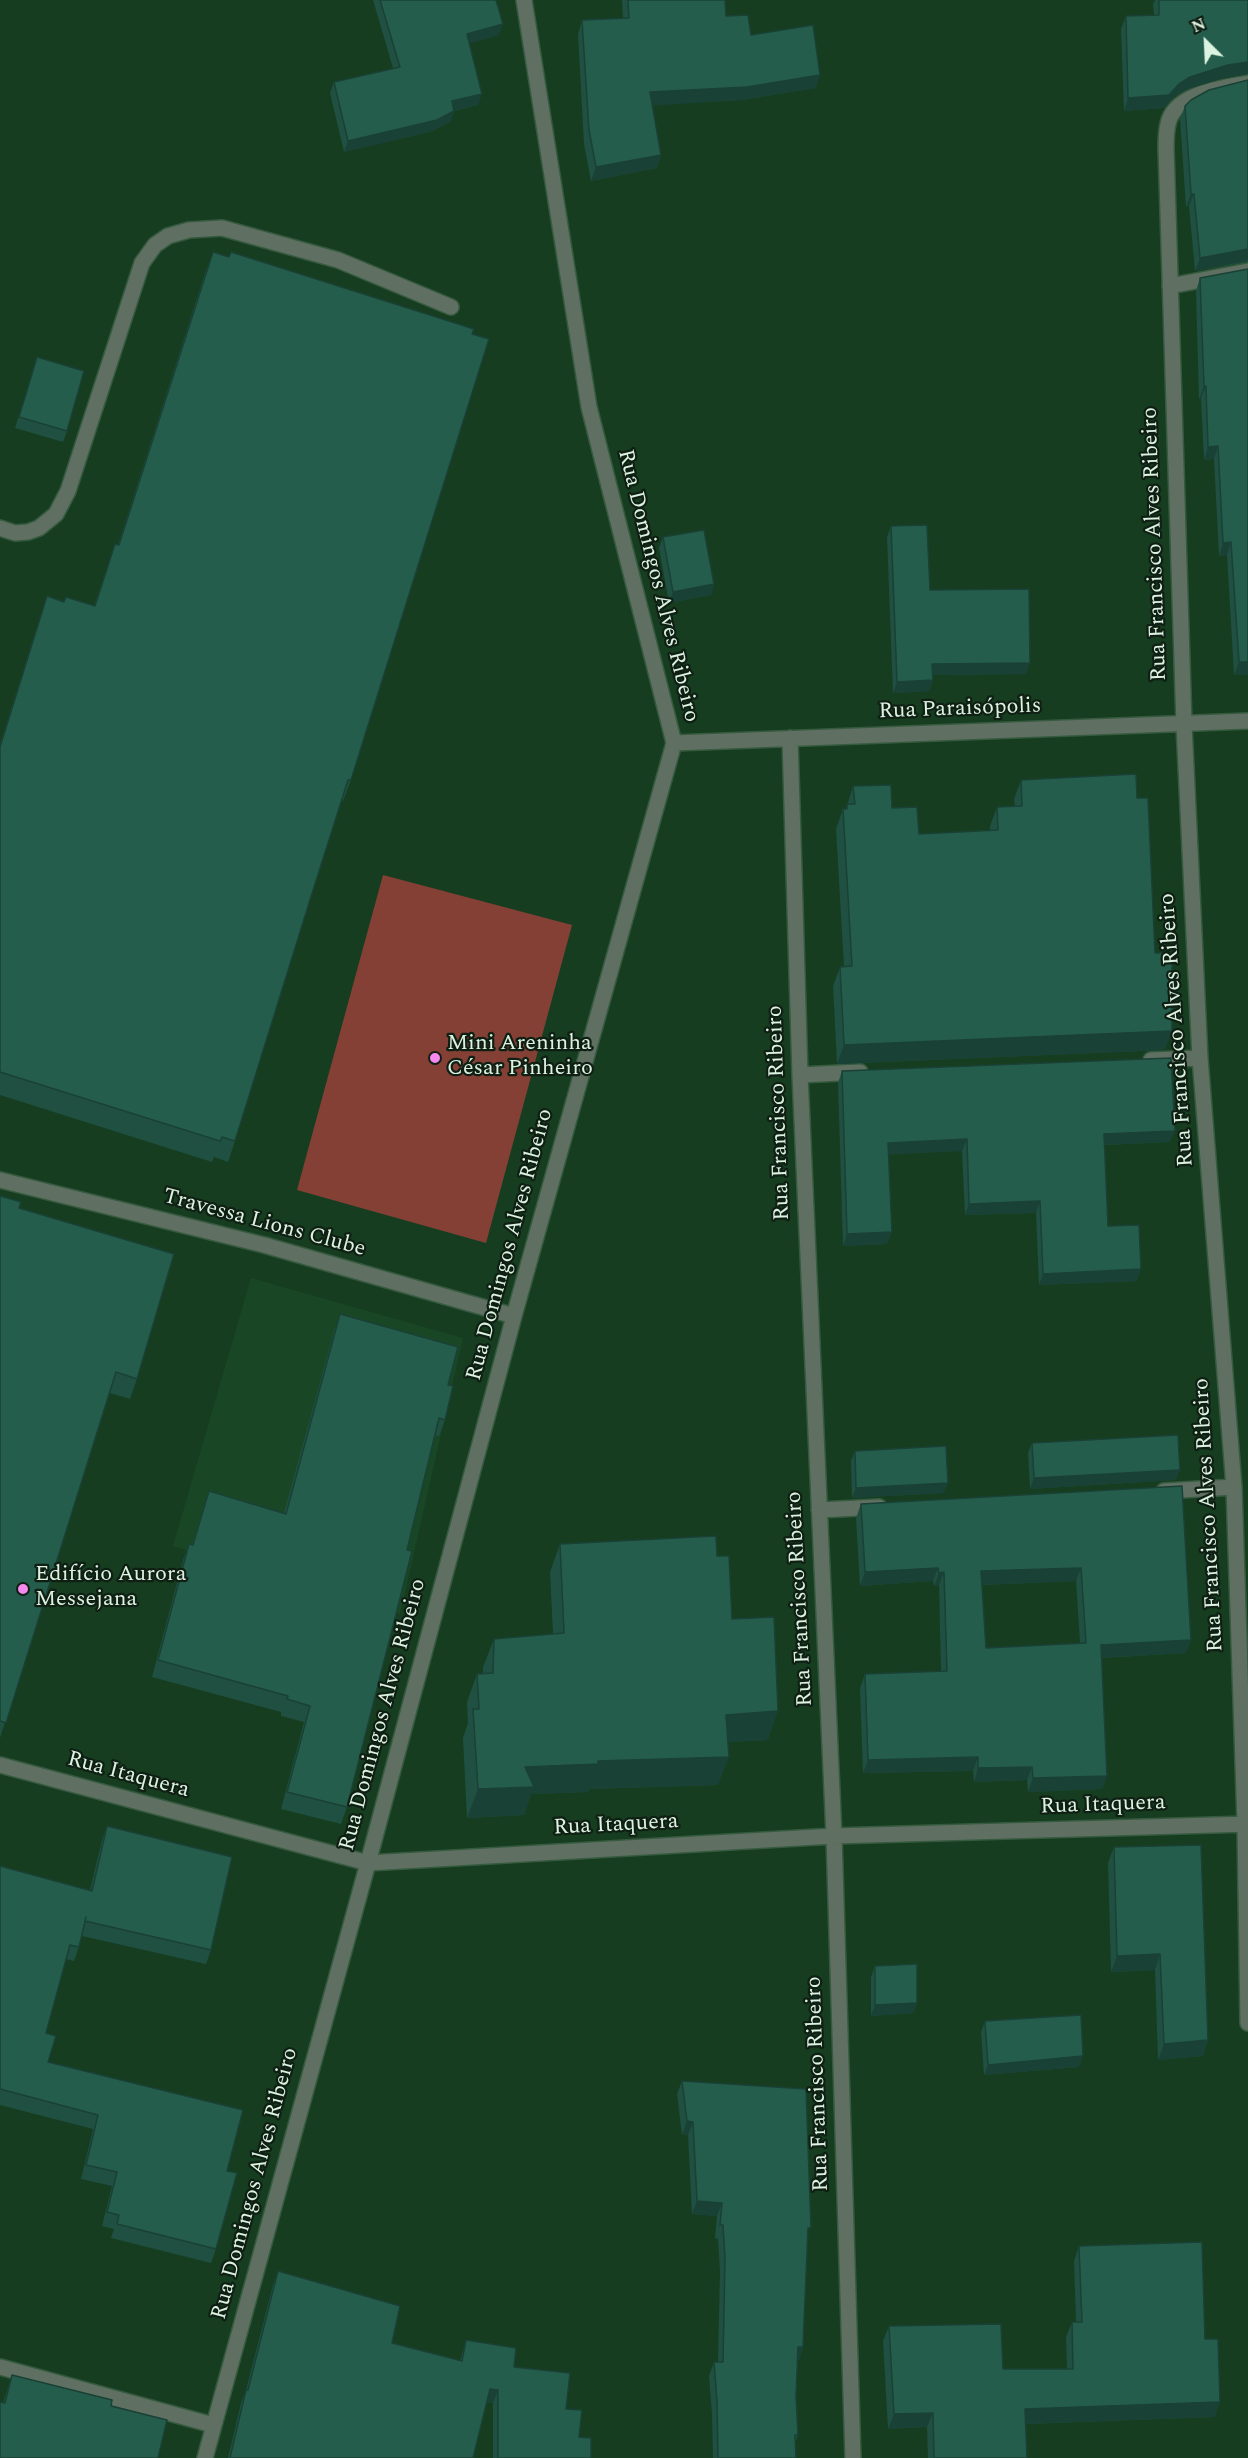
<!DOCTYPE html>
<meta charset="utf-8">
<style>
body{margin:0}
#map{position:relative;width:1248px;height:2458px;overflow:hidden;background:#163d20;font-family:Spectral,serif}
canvas{display:block}
.north{position:absolute;left:1176px;top:12px;width:60px;height:60px;-webkit-text-stroke:4px #0f1f13;paint-order:stroke;rotate:336deg;font-size:16px;font-weight:700;line-height:24px;text-align:center;color:#ddf3e1}
.north::after{content:'';display:block;margin:auto;width:21px;height:27px;background:#ddf3e1;clip-path:polygon(50% 0,100% 100%,50% 72%,0 100%)}
</style>
<div id="map">
<canvas width="1248" height="2458"></canvas>
<div class="north">N</div>
</div>
<script>
const context = document.querySelector('canvas').getContext('2d');
context.lineJoin = 'round';
function fill(path, color) { context.fillStyle = color; context.fill(path, 'evenodd'); }
function stroke(path, color, width, dash) { context.strokeStyle = color; context.lineWidth = width; context.lineCap = dash ? 'butt' : 'round'; context.setLineDash(dash || []); context.stroke(path); }
function label(font, color, halo, rows, align = 'center') {
  context.font = font + ' Spectral,serif'; context.lineWidth = 4.5; context.setLineDash([]); context.textBaseline = 'middle'; context.strokeStyle = halo; context.fillStyle = color; for (const [text, x, y, turn = 0] of rows) {
    context.save(); context.translate(x, y); context.rotate((+turn || 0) * Math.PI / 180); context.textAlign = isNaN(turn) ? turn : align; if (halo) context.strokeText(text, 0, 0); context.fillText(text, 0, 0); context.restore();
  }
}
fill(new Path2D(`
 M251,1278L463,1338L400,1614L173,1546Z`), '#194726');
fill(new Path2D(`
 M383,875L572,925L486,1243L297,1190Z`), '#854036');
const minor = new Path2D(`
 M1248,83C1223,88 1174,93 1168,124C1166,132 1166,141 1166,148L1184,725L1200,1058L1234,1487L1245,1824L1248,2023
 M1170,286L1248,271
 M0,528L15,533L28,532L39,528L56,514L68,491L142,263L155,245L168,236L189,230L222,228L338,260L451,307
 M790,738L800,1075L834,1836L853,2458
 M674,743L1248,721
 M1151,1060L1200,1058
 M800,1075L860,1072
 M0,1180L264,1245L514,1316
 M1164,1491L1234,1487
 M819,1510L879,1507
 M0,1765L368,1863L834,1836L1248,1824
 M0,2367L213,2425
 M205,2458L368,1863L514,1316L674,743L589,407L524,0`);
stroke(minor, '#365a3f', 18);
stroke(minor, '#5f7062', 15);
fill(new Path2D(`
 M373,0H496L499,35L469,43L478,105L454,111L451,121L433,131L344,152L330,93L334,82L393,68Z
 M622,0H725L726,16L816,88L742,100L652,105L661,155L657,168L591,181L584,144L578,34L582,20L623,18Z
 M1155,0H1248L1224,78L1185,90L1174,97L1164,108L1124,111L1121,29L1126,16L1154,15L1153,5Z
 M1248,80V262L1195,271L1189,206L1186,207L1180,119L1185,106Z
 M213,252L472,334L351,780L343,801H341L235,1141L228,1162L214,1157L212,1162L0,1095V744L40,617L47,596L64,602L94,606L115,544L118,545L205,273Z
 M1248,269V675H1234L1227,555L1219,556L1214,459L1204,460L1201,398L1199,399L1196,291L1200,278Z
 M37,357L67,431L63,442L15,428Z
 M891,526L930,590L1026,674L933,675V680L929,691L893,693L887,537Z
 M663,537L714,584L711,595L669,603L659,548Z
 M1021,780L1137,798L1165,1050L837,1064L833,986L840,967H844L836,829L843,809H846L853,786L892,808L919,834L990,830V826L997,807L1015,806L1014,799Z
 M842,1071L1170,1142L1105,1145L1108,1226L1137,1281L1039,1285L1036,1213L965,1215L962,1151L889,1154L887,1244L843,1246L838,1083Z
 M0,1196L19,1208L137,1379L130,1399L110,1393L0,1738Z
 M340,1314L448,1385L445,1420L439,1436L434,1435L347,1807L341,1824L281,1809L304,1722L281,1716V1712L152,1677L183,1560L189,1544L192,1545L209,1491L284,1513L334,1331Z
 M1032,1443L1176,1480L1030,1489L1028,1453Z
 M855,1451L944,1493L852,1498L851,1461Z
 M1182,1486L1186,1653L1102,1658L1107,1776L1102,1789L1028,1792L1027,1780L974,1782L973,1771L863,1773L860,1688L865,1674L941,1671L939,1585L934,1586L933,1581L860,1586L856,1518L861,1504ZM1076,1581L1080,1643L986,1648L982,1585Z
 M560,1544L717,1556L732,1619L768,1740L728,1742L718,1785L589,1789L588,1792L531,1794L524,1815L467,1818L463,1738L468,1723L467,1702L477,1674H483V1667L494,1639L553,1634L550,1572Z
 M107,1826L211,1950L206,1964L82,1936L79,1947L74,1961L66,1959L46,2033L48,2062L227,2171L216,2249L211,2263L111,2238L114,2229L102,2226L112,2186L81,2179L93,2129L0,2105V1866L90,1890L102,1840Z
 M1114,1847L1208,2040L1203,2056L1158,2060L1155,1970L1111,1972L1108,1863Z
 M875,1966L917,2003L913,2013L871,2016V1977Z
 M985,2021L1079,2067L984,2075L981,2032Z
 M682,2081L808,2236L803,2347L799,2360H798L796,2396L798,2435L795,2443L796,2458H713L712,2414L709,2376L714,2362H718L720,2271L718,2239L715,2238L717,2216L692,2214L688,2135H682L677,2094Z
 M1079,2246L1205,2339L1215,2417L1026,2424L1027,2458H928L927,2427L888,2429L883,2341L889,2326L1003,2369H1067L1066,2337L1072,2322H1076L1074,2261Z
 M278,2271L392,2343L460,2361L466,2340L514,2367L566,2409L579,2437L591,2458H493V2403L487,2402L473,2458H228L241,2403L246,2390L273,2285Z
 M12,2375L111,2406L3,2403Z`), '#205041');
fill(new Path2D(`
 M503,24L499,35L463,45L467,34Z
 M1248,62V74L1224,78L1185,90L1174,97L1164,108L1124,111L1128,98L1179,84L1190,77L1228,65Z
 M820,75L816,88L742,100L645,106L650,92Z
 M482,94L478,105L448,112L452,101Z
 M454,111L451,121L433,131L344,152L348,141Z
 M661,155L657,168L591,181L596,167Z
 M1191,194H1194L1189,206L1186,207Z
 M1248,249V258L1247,261L1195,271L1200,258Z
 M1204,386H1206L1201,398L1199,399Z
 M1218,446L1214,459L1204,460L1208,447Z
 M1231,542L1227,555L1219,556L1223,543Z
 M714,584L711,595L669,603L673,592Z
 M1239,662H1248V675H1234Z
 M1030,663L1026,674L929,675L932,664Z
 M933,680L929,691L893,693L897,682Z
 M1172,1031L1165,1050L837,1064L844,1045Z
 M1175,1131L1170,1142L1100,1145L1104,1134Z
 M967,1139L962,1151L884,1155L888,1143Z
 M1040,1201L1036,1213L965,1215L969,1204Z
 M892,1232L887,1244L843,1246L847,1234Z
 M1141,1269L1137,1281L1039,1285L1043,1274Z
 M1180,1470L1176,1480L1030,1489L1034,1478Z
 M948,1483L944,1493L852,1498L856,1488Z
 M938,1568L933,1581L860,1586L865,1572Z
 M1081,1568L1076,1581L976,1585L981,1571Z
 M944,1572L939,1585L934,1586L939,1573Z
 M1191,1640L1186,1653L1096,1658L1101,1645Z
 M778,1711L768,1740L716,1743L726,1715Z
 M729,1757L718,1785L589,1789L588,1792L531,1794L524,1815L467,1818L478,1789L525,1767L598,1761Z
 M978,1757L973,1771L863,1773L868,1760Z
 M1032,1767L1027,1780L974,1782L978,1768Z
 M1107,1776L1102,1789L1028,1792L1033,1778Z
 M1160,1954L1155,1970L1111,1972L1117,1956Z
 M917,2003L913,2013L871,2016L875,2005Z
 M1208,2040L1203,2056L1158,2060L1164,2044Z
 M1083,2056L1079,2067L984,2075L988,2065Z
 M687,2121L693,2122L688,2135H682Z
 M697,2201L722,2203L717,2216L692,2214Z
 M798,2347H803L799,2360H793Z
 M490,2389L498,2390L493,2403L485,2402Z
 M1220,2402L1215,2417L1020,2424L1025,2409Z
 M933,2413L927,2427L888,2429L894,2414Z`), '#1a4135');
const building = new Path2D(`
 M380,0H496L503,24L467,34L482,94L452,101L454,111L437,120L348,141L334,82L400,67Z
 M628,0H725L726,16L748,15L751,35L813,25L820,75L747,87L650,92L661,155L596,167L589,130L582,20L629,18Z
 M1159,0H1248V62L1228,65L1190,77L1179,84L1169,95L1128,98L1126,16L1159,15Z
 M1248,80V249L1200,258L1194,194H1191L1185,106L1191,100L1209,90Z
 M213,252L229,257L231,252L474,329L472,334L489,339L351,780H348L310,900L235,1141L222,1137L220,1141L0,1072V747L47,596L64,602L66,597L95,606L115,544L119,545Z
 M1248,269V662H1239L1231,542L1223,543L1218,446L1208,447L1206,386H1204L1200,278Z
 M37,357L84,371L67,431L19,417Z
 M927,525L930,590L1029,589L1030,663L932,664L933,680L897,682L891,526Z
 M704,530L714,584L673,592L663,537Z
 M1136,774L1137,798H1148L1155,953H1172V1031L844,1045L840,967L852,966L843,809H847V804H855L853,786L891,785L892,808L917,807L919,834L998,830L997,807L1022,806L1021,780Z
 M1171,1058L1175,1131L1104,1134L1108,1226L1139,1225L1141,1269L1043,1274L1040,1201L969,1204L967,1139L888,1143L892,1232L847,1234L842,1071Z
 M0,1196L21,1202L19,1208L174,1254L137,1379L116,1372L6,1723L0,1721Z
 M340,1314L458,1347L448,1385L453,1386L445,1420L439,1418L407,1550L412,1551L347,1807L287,1792L310,1706L287,1699L288,1696L158,1660L189,1544L193,1545L209,1491L286,1514Z
 M1178,1435L1180,1470L1034,1478L1032,1443Z
 M946,1446L948,1483L856,1488L855,1451Z
 M1182,1486L1191,1640L1101,1645L1107,1776L1033,1778L1032,1767L978,1768V1757L868,1760L865,1674L947,1671L944,1572L939,1573L938,1568L865,1572L861,1504ZM1081,1568L1086,1643L986,1648L981,1571Z
 M716,1536L717,1556H729L732,1619L774,1617L778,1711L726,1715L729,1757L598,1761V1764L525,1767L534,1787L478,1789L473,1709H479L477,1674L493,1673L494,1639L564,1633L560,1544Z
 M107,1826L232,1857L211,1950L85,1921L86,1917L79,1947L70,1945L46,2033L56,2036L48,2062L243,2110L227,2171L237,2173L216,2249L117,2224L119,2215L107,2212L117,2172L86,2165L98,2115L0,2089V1866L92,1891Z
 M1201,1845L1208,2040L1164,2044L1160,1954L1117,1956L1114,1847Z
 M917,1964V2003L875,2005V1966Z
 M1081,2015L1083,2056L988,2065L985,2021Z
 M682,2081L806,2089L811,2228H808L803,2347H798L796,2396L798,2435H795L796,2458H718L717,2401L714,2362H723L725,2258L723,2225H720L722,2203L697,2201L693,2122L687,2121Z
 M1202,2242L1205,2339H1218L1220,2402L1025,2409L1027,2458H934L933,2413L894,2414L889,2326L1001,2324L1003,2369H1073L1072,2322H1082L1079,2246Z
 M278,2271L400,2306L392,2343L462,2361L466,2340L516,2348L514,2367L570,2373L566,2409L582,2410L579,2437L591,2438V2458H498V2390L490,2389L473,2458H230L246,2390H248Z
 M12,2375L112,2400L111,2406L167,2420L158,2458H0V2402L5,2403Z`);
fill(building, '#255d4c');
stroke(building, '#1a4135', 1.5);
for (const [x, y, r, color] of [
 [435,1058,6,"#f589ee"],
 [23,1589,6,"#f589ee"]
]) { const dot = new Path2D(); dot.arc(x, y, r, 0, 2 * Math.PI); context.fillStyle = color; context.fill(dot); stroke(dot, '#0f1f13', 2); }
label('22px', '#ddf3e1', '#0f1f13', [
 ["Rua Francisco Alves Ribeiro",1156,544,-92],
 ["Rua Domingos Alves Ribeiro",657,586,76],
 ["Rua Paraisópolis",960,710,-2],
 ["Rua Francisco Alves Ribeiro",1178,1030,-94],
 ["Rua Francisco Ribeiro",780,1113,-92],
 ["Travessa Lions Clube",264,1224,15],
 ["Rua Domingos Alves Ribeiro",511,1245,-75],
 ["Rua Francisco Alves Ribeiro",1210,1515,-93],
 ["Rua Francisco Ribeiro",801,1599,-93],
 ["Rua Domingos Alves Ribeiro",384,1715,-75],
 ["Rua Itaquera",128,1776,15],
 ["Rua Itaquera",1103,1806,-2],
 ["Rua Itaquera",616,1826,-3],
 ["Rua Francisco Ribeiro",819,2084,-92],
 ["Rua Domingos Alves Ribeiro",256,2184,-75]
]);
label('22px', '#ddf3e1', '#0f1f13', [
 ["Mini Areninha",447,1045],
 ["César Pinheiro",447,1070],
 ["Edifício Aurora",35,1576],
 ["Messejana",35,1601]
], 'left');
</script>
